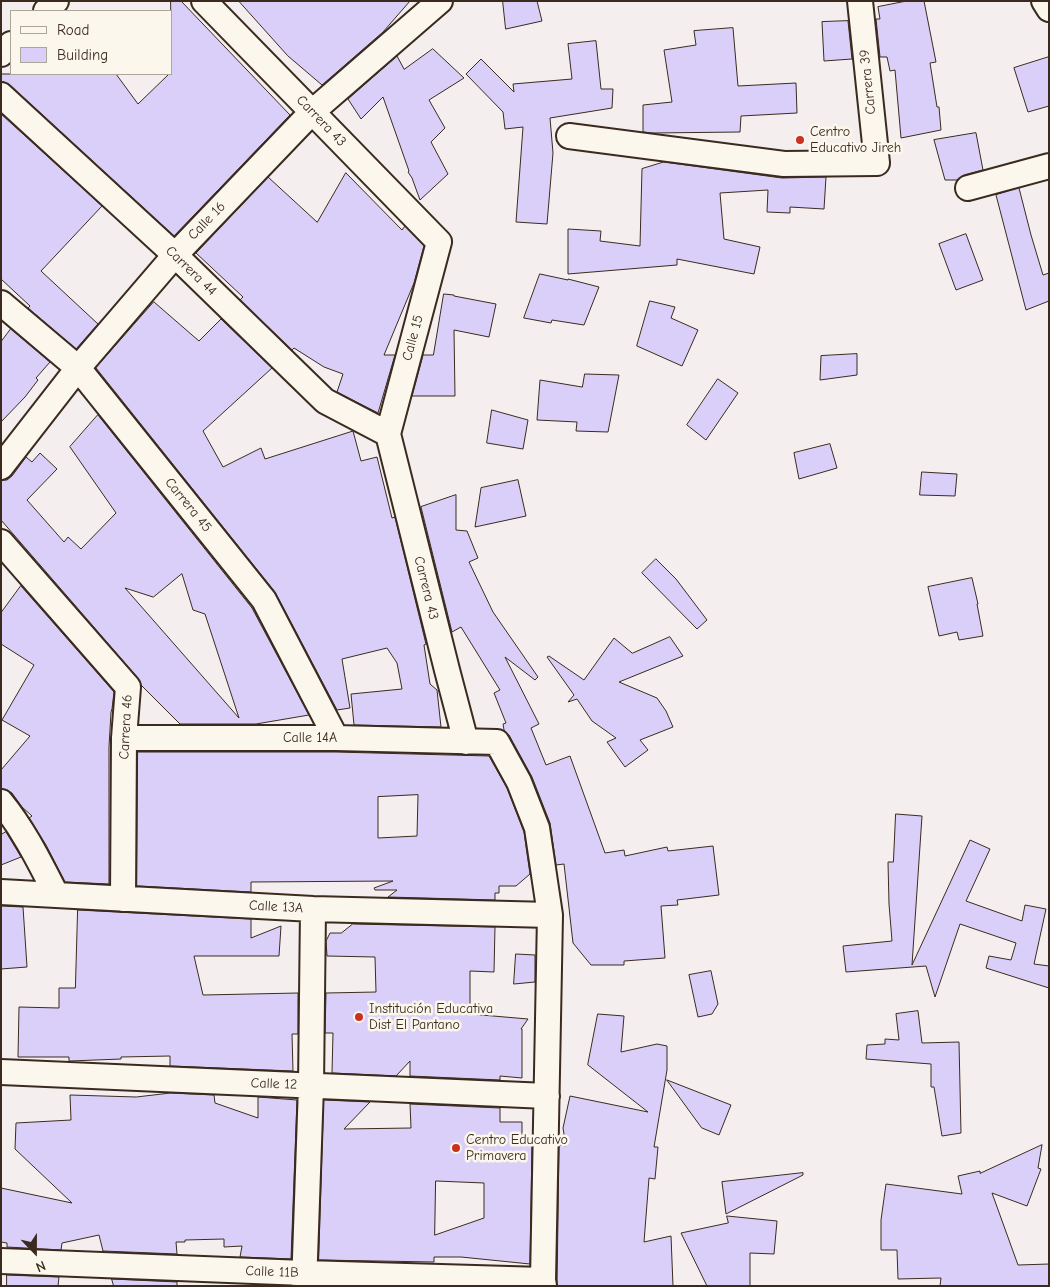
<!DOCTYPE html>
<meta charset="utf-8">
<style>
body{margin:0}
#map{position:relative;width:1050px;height:1287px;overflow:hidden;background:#f4efee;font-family:"Comic Neue",sans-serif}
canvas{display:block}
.frame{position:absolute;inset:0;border:2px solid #3b2a1e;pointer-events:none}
.legend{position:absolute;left:10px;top:10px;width:162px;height:65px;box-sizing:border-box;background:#fbf7ec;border:1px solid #aea59a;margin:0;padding:6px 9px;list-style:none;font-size:15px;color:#3b2a1e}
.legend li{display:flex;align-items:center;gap:10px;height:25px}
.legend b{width:25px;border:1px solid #aea59a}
.north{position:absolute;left:10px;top:1227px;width:50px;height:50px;-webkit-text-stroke:4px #fbf7ec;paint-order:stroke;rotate:158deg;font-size:14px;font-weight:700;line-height:20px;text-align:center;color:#3b2a1e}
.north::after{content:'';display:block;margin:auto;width:18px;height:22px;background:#3b2a1e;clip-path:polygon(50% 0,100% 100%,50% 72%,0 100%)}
</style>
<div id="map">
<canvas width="1050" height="1287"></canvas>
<div class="frame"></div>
<ul class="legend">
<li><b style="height:6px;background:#fbf7ec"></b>Road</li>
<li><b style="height:14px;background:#d9cff8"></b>Building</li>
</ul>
<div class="north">N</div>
</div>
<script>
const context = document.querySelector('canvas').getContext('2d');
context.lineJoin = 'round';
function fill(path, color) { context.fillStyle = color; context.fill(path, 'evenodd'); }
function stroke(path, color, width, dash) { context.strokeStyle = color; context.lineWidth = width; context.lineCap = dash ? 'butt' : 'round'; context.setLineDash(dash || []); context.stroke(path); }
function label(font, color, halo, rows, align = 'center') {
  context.font = font + ' "Comic Neue",sans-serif'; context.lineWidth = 5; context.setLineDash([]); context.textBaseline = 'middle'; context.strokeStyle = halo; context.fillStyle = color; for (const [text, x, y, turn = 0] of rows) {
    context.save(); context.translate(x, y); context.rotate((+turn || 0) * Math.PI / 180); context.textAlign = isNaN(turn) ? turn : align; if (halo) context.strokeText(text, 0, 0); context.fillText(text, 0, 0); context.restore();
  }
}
const building = new Path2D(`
 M171,1H181L290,115L174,236L10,85L4,82H1V74H116L138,104L169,74H171Z
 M239,1H410L383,32L322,85L288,56Z
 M503,1H537L542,21L506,29Z
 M907,1H924L936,62L930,63L937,107H939L941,130L901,138L895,70L890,71L887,57H880L876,19H880L878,7Z
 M848,21L852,59L824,61L822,22Z
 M733,28L738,86L796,83L797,113L741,116L740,132L652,133L643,132V105L672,102L664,50L696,45L694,31Z
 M596,41L601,89H613L612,108L550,118L553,153L547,224L516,222L523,127L505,129L503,112L466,74L481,59L514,92L513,84L572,79L568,44Z
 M433,49L464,78L429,100L445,128L431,142L448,174L420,200L412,178L408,172L409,171L383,97L361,119L348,99L397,56L404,69Z
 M1049,57V106L1028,112L1014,68Z
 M1,114L102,206L41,271L98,324L76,349L28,308L30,306L1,279Z
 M976,133L983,170L964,175L957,180H945L934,140Z
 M664,162L782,178L826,177L824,209L790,207V213L767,212L768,190L720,193L724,239L760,247L754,274L677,259V265L568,274V229L601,231L600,241L640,246L642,169Z
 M346,173L402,230L405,226L424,246L414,283L384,355H395L378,413L337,392L343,374L324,367L294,348L292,350L240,300L243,297L196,253L268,177L317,222Z
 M1019,188L1031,235L1043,275L1049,273V301L1026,310L996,195Z
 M966,234L983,280L956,290L939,244Z
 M540,274L568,280V279L599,287L584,325L552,320L551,323L524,318Z
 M444,294L454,295V296L496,304L489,337L454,330L455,396H412L423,355H433Z
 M650,301L675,307L671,318L698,330L682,366L637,346Z
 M154,302L199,341L221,319L272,368L203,431L223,467L261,448L265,459L353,431L361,461L377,457L392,518L395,517L426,644L424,645L430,684L437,690L441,727L354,725L351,694L402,689L397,663L387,648L342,659L350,708L337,710L275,592L96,368Z
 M11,329L50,362L36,378L38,380L25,397L1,422V342Z
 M857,354V375L820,380L821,356Z
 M585,374L619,375L608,432L576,431L577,422L537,420L540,380L582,387Z
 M718,379L738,393L706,440L687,425Z
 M492,410L528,420L523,449L487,443Z
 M98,415L252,608L309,715L256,724H180L141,685L138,678L1,520V480H7L12,476L26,457L32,462L40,453L57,469L27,500L64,542L68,537L81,549L116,513L70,447ZM182,574L193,610L205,614L239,718L125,588L153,597Z
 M830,444L837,468L799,479L794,453Z
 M922,472L957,474L955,496L920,495Z
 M518,480L526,516L475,527L481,488Z
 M456,495V530L467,531L478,558L469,562L493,612L538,677L535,680L505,657L539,724L531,728L546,765L570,756L605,853L624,850L625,856L667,847L668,851L713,846L719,895L677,900L678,905L661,906L665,958L624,961V965H591L573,943L564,864L556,865L550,823L532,777L509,735L504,730L503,724L506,723L494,693L500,690L461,627L452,632L421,507Z
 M656,559L676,579L707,620L697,629L642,573Z
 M972,578L978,604H977L983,636L959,640L957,632L939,636L928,587Z
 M21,586L114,692L112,709L111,712L109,747V884L65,882L46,845L29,818L32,816L22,807L12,793L7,790L1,789V770L30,736L2,720L34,665L1,644V613Z
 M670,637L683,656L619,682L657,698L666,711L673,727L640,740L648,750L625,767L607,742L616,738L592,721L577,699L568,702L574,695L547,657L549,656L584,680L614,638L632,653Z
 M138,752H336L489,756L507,788L524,832L530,874L516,886H499V893H495V900L388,897L397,890H375L374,888L393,881L251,882V892L137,886ZM418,795L417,836L378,838V797Z
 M896,814L922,816L912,965L970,840L990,849L966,901L1022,921L1025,905L1046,909L1034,964L1049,966V988L986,968L989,956L1011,960L1016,943L960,924L935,997L926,966L846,972L843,946L892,941L889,904L888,862H893Z
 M6,832L21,857L1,865V835Z
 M1,906L23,907L27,967L1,969Z
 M78,910L251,919V938L281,926L279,956H194L203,995L298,993V1034H292L293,1071L170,1066V1056L121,1057V1059L70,1061H69V1057H18L19,1007L59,1008V988H75Z
 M353,924L495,927L494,972L470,971V1014L528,1019L521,1029H522V1078L500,1076V1080L410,1076V1061L396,1076L332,1073L333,1033H325L326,993L376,992L375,957L327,956L326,941L330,933H341Z
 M516,954L535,955V982L514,984Z
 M711,971L718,1004L712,1014L698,1017L689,975Z
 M918,1011L922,1043L959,1042L961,1133L942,1136L934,1087H931V1064L866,1059L867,1045L885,1044V1039L899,1040L896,1014Z
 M598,1014L624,1016L621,1052L657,1044L667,1046V1070L654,1147H658L655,1179L649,1178L644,1242L671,1236L673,1286H557L559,1145L566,1146L563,1128L570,1096L648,1112L588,1065Z
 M667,1080L731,1105L719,1135L702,1128Z
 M171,1093L214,1095L215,1103L258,1118V1097L297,1100L291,1259L240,1257L242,1246L224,1247V1239L185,1240V1242H176L177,1254L103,1251L99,1235L62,1243L61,1250L7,1247V1243L1,1242V1188L72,1203L15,1149L16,1123L71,1120L70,1095L136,1097Z
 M324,1100L370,1102L344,1129L411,1128L410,1104L500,1108V1122H522V1144L532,1145L530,1264L461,1257H434V1262L319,1260ZM436,1181L484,1183V1218L435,1235Z
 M1042,1145L1038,1168L1041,1169L1027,1206L992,1193L1018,1265L1049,1264V1286H940L941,1278L898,1279L897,1250H881V1220L886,1184L962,1194L958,1176L980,1171V1173Z
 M803,1173V1175L726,1214L722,1182Z
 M727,1216L777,1221L774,1254L750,1253V1286H707L681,1233L728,1223Z
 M7,1275L59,1277L58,1286H7Z
 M112,1279L177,1282V1286H114Z`);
fill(building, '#d9cff8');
stroke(building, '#3b2a1e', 1);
const street = new Path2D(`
 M204,1L439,242L388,434L447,670L466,742
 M1044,1L1049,9
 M46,11L56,1
 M1,54L11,44
 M1,95L175,255L325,401L388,434
 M569,136L784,164L877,163L860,1
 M968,188L1049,166
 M1,303L78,368L264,600L336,738
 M1,467L78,368L175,255L312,112L440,1
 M1,542L128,687L124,738L123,899
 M124,738H336L497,742L519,782L537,828L550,915L543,1280L544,1286
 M1,802C24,830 40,863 56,894
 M1,892L313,909L550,915
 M1,1072L547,1096
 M1,1261L304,1273L543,1280
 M304,1286L311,1086L313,909`);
stroke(street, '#3b2a1e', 28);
stroke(street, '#fbf7ec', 24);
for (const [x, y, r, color] of [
 [800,140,5,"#c8321e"],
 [359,1017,5,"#c8321e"],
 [456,1148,5,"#c8321e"]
]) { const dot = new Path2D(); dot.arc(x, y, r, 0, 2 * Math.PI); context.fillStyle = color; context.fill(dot); stroke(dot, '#fbf7ec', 2); }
label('14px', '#3b2a1e', '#fbf7ec', [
 ["Carrera 39",868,82,-96],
 ["Carrera 43",321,121,46],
 ["Calle 16",207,221,-46],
 ["Carrera 44",191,271,44],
 ["Calle 15",413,338,-75],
 ["Carrera 45",188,505,51],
 ["Carrera 43",426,588,76],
 ["Carrera 46",126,727,-87],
 ["Calle 14A",310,738],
 ["Calle 13A",276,907,3],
 ["Calle 12",274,1084,2],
 ["Calle 11B",272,1272,2]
]);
label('14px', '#3b2a1e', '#fbf7ec', [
 ["Centro",810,132],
 ["Educativo Jireh",810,148],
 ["Institución Educativa",369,1009],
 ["Dist El Pantano",369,1025],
 ["Centro Educativo",466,1140],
 ["Primavera",466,1156]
], 'left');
</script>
